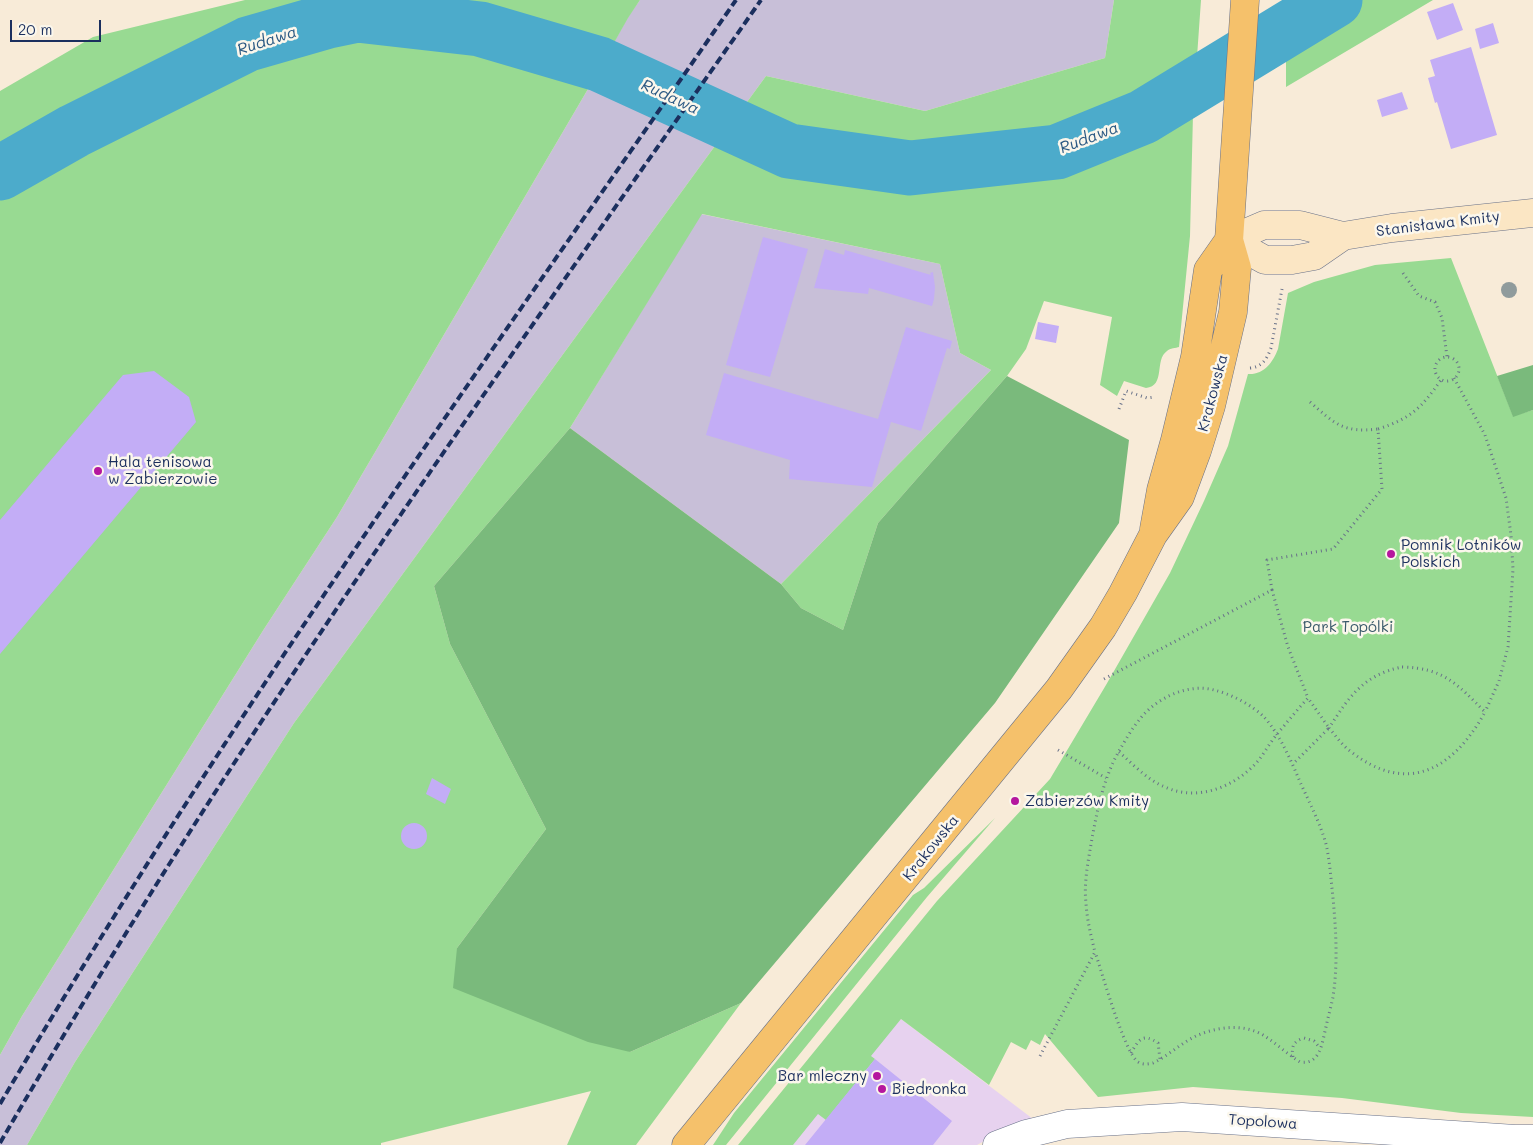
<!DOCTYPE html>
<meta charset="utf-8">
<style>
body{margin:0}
#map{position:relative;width:1533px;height:1145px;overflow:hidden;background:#f8ebd8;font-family:Mali,sans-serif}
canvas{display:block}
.scale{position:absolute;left:10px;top:20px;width:91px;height:22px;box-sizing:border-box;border:2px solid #1b2f5e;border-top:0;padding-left:6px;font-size:15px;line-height:18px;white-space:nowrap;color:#1b2f5e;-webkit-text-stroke:4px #fbf7ec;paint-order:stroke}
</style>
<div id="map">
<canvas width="1533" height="1145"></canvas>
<div class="scale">20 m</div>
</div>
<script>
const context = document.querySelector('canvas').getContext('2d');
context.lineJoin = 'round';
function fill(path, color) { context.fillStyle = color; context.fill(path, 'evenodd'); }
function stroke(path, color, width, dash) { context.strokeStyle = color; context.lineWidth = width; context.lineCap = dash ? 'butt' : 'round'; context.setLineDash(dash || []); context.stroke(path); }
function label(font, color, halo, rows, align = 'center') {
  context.font = font + ' Mali,sans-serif'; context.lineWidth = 5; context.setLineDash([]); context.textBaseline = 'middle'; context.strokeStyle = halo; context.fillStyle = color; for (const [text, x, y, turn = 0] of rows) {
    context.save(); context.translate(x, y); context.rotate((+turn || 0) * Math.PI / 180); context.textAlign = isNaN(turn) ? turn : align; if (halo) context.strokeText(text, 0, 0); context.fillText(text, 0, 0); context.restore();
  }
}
fill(new Path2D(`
 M901,1019L1037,1122L998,1133L977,1145H766Z`), '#e7d2ef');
fill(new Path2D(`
 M640,0H1114L1105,58L925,111L766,76L294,723L75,1062L27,1145H0V1055L22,1016L264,629L337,517L588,89L628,17Z
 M701,214L940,264L960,353L991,370L781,584L570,428Z`), '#c8bfd8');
fill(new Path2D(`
 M245,0H640L628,18L588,89L337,517L264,629L22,1016L0,1055V91L93,37Z
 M1114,0H1201L1193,114L1190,236L1179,347C1176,348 1170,348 1167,351C1154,360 1166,386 1146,388L1124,381L1117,396L1100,385L1112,317L1044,301L1026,349L1007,376L878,523L843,630L801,608L781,584L991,370L960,353L940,264L702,214L570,428L434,586L450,644L546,829L457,948L630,1052L741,1003L636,1145H567L591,1091L381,1143V1145H27L75,1062L294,723L766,76L925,111L1105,58Z
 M1286,0H1433L1286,87Z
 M1451,258L1513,416L1533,410V1117L1461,1113L1342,1098L1193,1087L1098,1097L1045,1034L1040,1045L1031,1040L1026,1050L1011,1042L989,1085L901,1019L871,1056L875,1059L826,1120L818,1114L793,1145H738L937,901L1050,779L1106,685L1170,573L1204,501L1228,446L1248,374C1264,375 1273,362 1278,349L1288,293L1314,282L1375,265Z
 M995,818L927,897L726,1145H713L734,1113L913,895L924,888Z`), '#98da92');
fill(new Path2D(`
 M1533,365V410L1513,417L1497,376Z
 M1007,376L1129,440L1119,523L995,703L741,1003L630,1052L588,1042L453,988L457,948L546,829L450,644L434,586L570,428L781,584L801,608L843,630L878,523Z`), '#7aba7c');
stroke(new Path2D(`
 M316,0L328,21`), '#4cabcb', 9);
stroke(new Path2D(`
 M0,173L74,131L248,44L328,21L357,15L480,29L599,64L789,151L910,168L1057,152L1143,117L1335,0`), '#4cabcb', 55);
fill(new Path2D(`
 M1453,3L1463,30L1437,40L1427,12Z
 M1493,23L1499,43L1480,49L1475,29Z
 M1471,47L1497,135L1451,149L1437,102L1435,103L1428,78L1435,76L1430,60Z
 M1402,92L1408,109L1382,117L1377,100Z
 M763,237L808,249L770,377L726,365Z
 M825,249L844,255L845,250L931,275L930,273L933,272L935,287L934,299L932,306L869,288L868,294L814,288Z
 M1038,322L1059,326L1056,343L1035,339Z
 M906,327L952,341L950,349L947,348L921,431L891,422L872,487L789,479L790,460L706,435L724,373L878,419Z
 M154,371L189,397L196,422L0,654V520L123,375Z
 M432,778L451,789L445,804L426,794Z
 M401 836a13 13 0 1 1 26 0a13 13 0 1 1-26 0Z
 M875,1059L952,1121L933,1145H805Z`), '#c3adf6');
const minor = new Path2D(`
 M997,1145L1026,1134L1067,1124L1182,1117L1515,1139H1533`);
const secondary = new Path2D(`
 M1229,240L1264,225H1300L1343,236L1392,228L1533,213
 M1229,240L1265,260H1292L1314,256L1343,236`);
const primary = new Path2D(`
 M1154,529L1161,490L1175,440L1195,357L1208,270L1229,240
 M686,1145L1059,689L1103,627L1123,593L1153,535L1180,497L1197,451L1211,406L1233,312L1237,268L1229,240L1245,0`);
stroke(minor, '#687189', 29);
stroke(secondary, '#687189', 29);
stroke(primary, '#687189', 29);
stroke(new Path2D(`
 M1403,273L1419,296L1435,302L1442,318L1447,357
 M1435 369a12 12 0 1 1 24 0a12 12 0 1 1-24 0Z
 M1250,368C1262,367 1267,359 1271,348L1282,289
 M1454,378L1485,435L1506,498L1511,535L1513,569L1508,647L1499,681L1485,712
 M1310,402C1335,424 1343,433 1378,429
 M1119,409L1126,391L1147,398L1155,397
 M1272,590L1267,560L1333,549L1382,489L1378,429C1412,418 1421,408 1441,380
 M1402,667C1444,668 1457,684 1485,712C1453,770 1407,796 1350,751C1342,745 1336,736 1329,728C1349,697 1363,675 1402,667Z
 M1104,679L1272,590L1288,647L1308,698
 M1058,750L1106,778
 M1119,752C1133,764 1147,780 1165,787C1198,802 1235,787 1258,761C1265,752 1271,741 1278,733C1288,721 1298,709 1308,698L1329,728L1293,764
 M1131,1053C1139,1039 1143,1033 1158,1043L1160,1059
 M1040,1056L1095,952C1091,936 1087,920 1086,903C1084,886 1087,868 1090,850C1096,816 1102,781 1119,751C1125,741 1132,728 1140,719C1156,698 1188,683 1214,690C1231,694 1252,705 1264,717C1281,736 1291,761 1301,784C1310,804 1320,823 1326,844C1330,862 1331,880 1333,898C1336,930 1338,964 1333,997C1331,1007 1328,1017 1326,1027C1322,1042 1321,1065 1300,1062C1287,1054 1276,1043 1263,1035C1243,1023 1216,1027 1196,1036C1181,1043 1168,1056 1153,1063C1148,1064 1143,1065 1138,1062C1124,1052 1102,972 1095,952
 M1293,1057C1291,1046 1294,1041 1304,1038L1314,1041L1320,1048`), '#687189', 3, [1, 4]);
stroke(minor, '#fff', 28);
stroke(secondary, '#fbe6c4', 28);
stroke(primary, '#f5c16b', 28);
stroke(new Path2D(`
 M0,1104C225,722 484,363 736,0
 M0,1143C89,990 183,839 281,692C436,458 600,230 761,0`), '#1b2f5e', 4, [8, 4]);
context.fillStyle = '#909b9c';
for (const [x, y] of [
 [1509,290]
]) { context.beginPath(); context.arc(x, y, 8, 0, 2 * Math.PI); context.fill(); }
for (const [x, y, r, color] of [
 [98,471,5,"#b5179e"],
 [1391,554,5,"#b5179e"],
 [1015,801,5,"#b5179e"],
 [877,1076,5,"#b5179e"],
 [882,1089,5,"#b5179e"]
]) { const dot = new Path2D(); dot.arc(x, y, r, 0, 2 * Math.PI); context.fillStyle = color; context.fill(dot); stroke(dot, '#fbf7ec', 2); }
label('15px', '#1b2f5e', '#fbf7ec', [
 ["Stanisława Kmity",1438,224,-7],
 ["Krakowska",1213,393,-75],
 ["Krakowska",931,848,-51],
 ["Topolowa",1263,1122,4]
]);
label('15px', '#1b2f5e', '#fbf7ec', [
 ["Hala tenisowa",108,462],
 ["w Zabierzowie",108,479],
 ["Pomnik Lotników",1401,545],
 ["Polskich",1401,562],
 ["Zabierzów Kmity",1025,801],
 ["Bar mleczny",867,1076,"right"],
 ["Biedronka",892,1089]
], 'left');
label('15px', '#3a5a6b', '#fbf7ec', [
 ["Park Topólki",1348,627]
]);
label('italic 16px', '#2c5a84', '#fbf7ec', [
 ["Rudawa",267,41,-18],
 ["Rudawa",670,97,25],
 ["Rudawa",1089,138,-21]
]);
</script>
